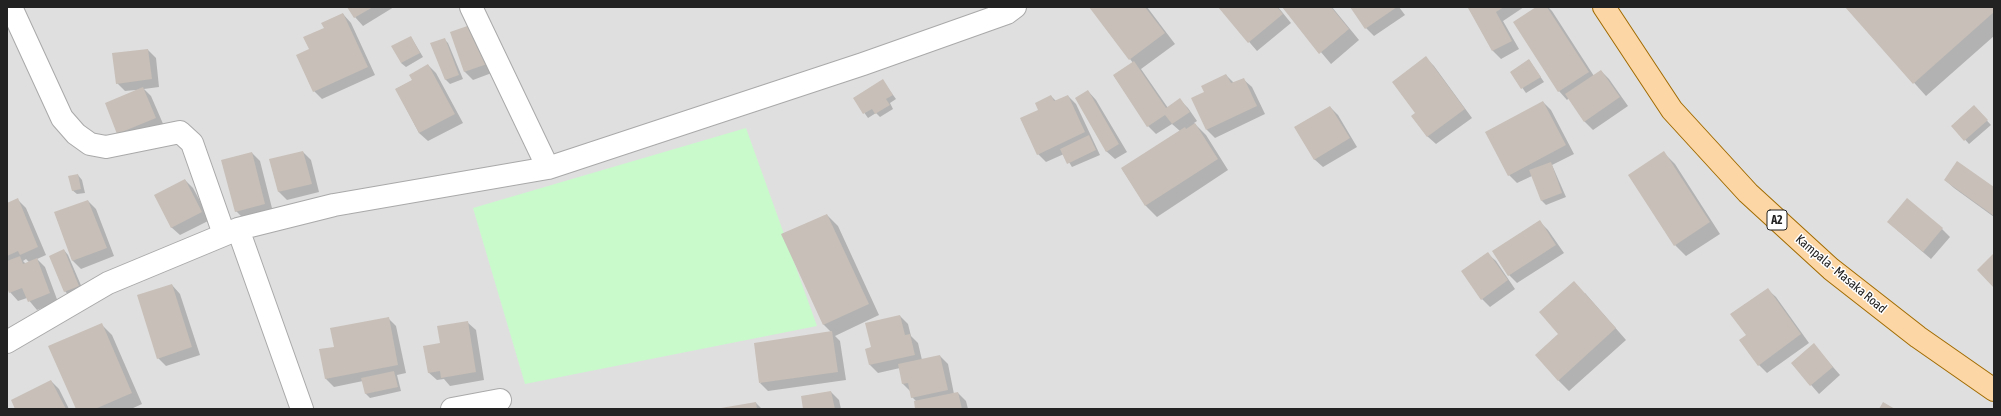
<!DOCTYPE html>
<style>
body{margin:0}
#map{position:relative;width:2001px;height:416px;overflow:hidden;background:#f2efe9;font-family:"Asap Condensed",sans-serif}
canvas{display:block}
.frame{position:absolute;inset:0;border:8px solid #222;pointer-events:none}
</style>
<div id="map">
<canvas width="2001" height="416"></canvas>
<div class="frame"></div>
</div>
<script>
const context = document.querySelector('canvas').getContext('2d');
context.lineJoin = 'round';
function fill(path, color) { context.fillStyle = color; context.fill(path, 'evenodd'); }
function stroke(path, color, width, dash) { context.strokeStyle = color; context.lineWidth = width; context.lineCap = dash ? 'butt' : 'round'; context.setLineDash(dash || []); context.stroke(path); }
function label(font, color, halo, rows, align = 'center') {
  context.font = font + ' "Asap Condensed",sans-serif'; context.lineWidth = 3; context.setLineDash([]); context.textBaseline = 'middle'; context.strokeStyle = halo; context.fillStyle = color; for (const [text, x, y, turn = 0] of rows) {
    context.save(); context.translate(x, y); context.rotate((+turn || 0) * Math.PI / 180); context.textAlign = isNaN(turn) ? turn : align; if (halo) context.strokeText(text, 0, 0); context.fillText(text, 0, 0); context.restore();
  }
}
fill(new Path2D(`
 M7,7H1994V409H7Z`), '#e0dfdf');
fill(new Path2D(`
 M746,128L817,326L525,384L473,208Z`), '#c8facc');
fill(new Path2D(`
 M349,7H394L363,26L355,17Z
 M1091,7H1147L1175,44L1141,69L1168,108L1180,100L1188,108L1197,121L1194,123L1206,135L1228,170L1157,217L1146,206L1122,169L1180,131L1172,124L1156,134L1148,126L1114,76L1133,63Z
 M1219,7H1278L1291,23L1257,51Z
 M1283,7H1332L1359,40L1331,64Z
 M1351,7H1399L1405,15L1374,36L1366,28Z
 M1471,7H1524L1503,21L1519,49L1501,59L1493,51L1469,8Z
 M1537,7H1548L1552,11L1594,76L1601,71L1609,79L1628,106L1593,130L1585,122L1569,98L1567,100L1559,91Z
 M1846,7H1994V36L1926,96Z
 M343,14L351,23L375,75L322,99L314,91L310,50L325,28Z
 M452,33L497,71L473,80L465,72Z
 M411,37L423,57L406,67L401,63Z
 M444,39L448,43L463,79L450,84L446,80L431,44Z
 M148,50L156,58L159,87L144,89L151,96L164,126L118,133L136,90L125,91L117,83Z
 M1426,58L1434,66L1472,118L1436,144L1427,136L1416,113Z
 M1529,60L1544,82L1526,93L1511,72Z
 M428,65L436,73L463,123L428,141L419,133L396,89L413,80Z
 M1226,75L1234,83L1243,79L1252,87L1265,114L1215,138L1207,130L1206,92Z
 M883,81L896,99L890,103L893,109L880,117L876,113L868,118L854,98Z
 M1088,91L1096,100L1127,152L1115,159L1106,151Z
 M1051,96L1056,101L1068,96L1076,104L1100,155L1072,167L1064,154L1046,162L1038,154L1040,110Z
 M1543,102L1551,110L1574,154L1552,165L1566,197L1546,205L1542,201L1532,176L1517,183L1509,175Z
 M1330,107L1338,115L1357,147L1323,167L1314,159Z
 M1978,111L1991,125L1969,144L1953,126Z
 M303,152L311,160L319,192L287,200L279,192L270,160Z
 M252,153L260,161L273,212L244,219L236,211Z
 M1664,153L1675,164L1720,234L1686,256L1675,245Z
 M78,175L82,180L85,193L77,194L72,190Z
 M185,180L193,188L210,220L180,235L171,227Z
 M1945,180L1994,188V217L1954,188Z
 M18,200L26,208L46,255L37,259L45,267L58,302L37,310L27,298L18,301L10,292L7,284V204ZM26,259L29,262L26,264L23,261Z
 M88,201L96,209L114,256L81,269L73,261L55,213Z
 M827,215L838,226L879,315L835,336L840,341L846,380L768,391L760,383L832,333L824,325L783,235Z
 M1540,222L1548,230L1564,253L1517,283L1509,275Z
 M1942,229L1950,237L1931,259L1897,230Z
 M64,250L68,255L83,290L69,296L65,291Z
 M1487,253L1496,261L1515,289L1490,307L1482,299Z
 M172,285L180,294L200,355L166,366L158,358Z
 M1767,289L1776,297L1809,343L1767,373L1759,365Z
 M1585,293L1626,340L1569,391L1558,380Z
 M900,316L908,324L911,336L918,343L922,360L940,356L948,364L954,394L958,393L966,401L968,409H917L916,401L912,397L911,392L903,384L900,368L878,373L870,365L866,349L873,348Z
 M388,318L396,326L406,373L397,375L401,391L370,398L366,394L363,381L334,387L326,379L335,348Z
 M467,322L476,330L484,380L450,386L444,379L437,380L428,372L441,344Z
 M101,324L112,335L142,404L131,409H77Z
 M1814,345L1840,375L1819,394L1792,363Z
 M51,381L59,389L69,409H16Z
 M831,392L839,400L841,409H804Z
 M756,403L762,409H722Z`), '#0003');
fill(new Path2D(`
 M347,7H373L354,18Z
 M1089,7H1145L1165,33L1129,60Z
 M1218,7H1277L1283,14L1248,43Z
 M1282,7H1331L1349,29L1319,54Z
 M1350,7H1397L1365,29Z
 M1469,7H1504L1496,12L1512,41L1492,51L1468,8Z
 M1536,7H1547L1589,72L1558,92L1513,22Z
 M1845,7H1994V12L1913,84Z
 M343,13L368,67L313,92L296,55L309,49L303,37L324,28L321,23Z
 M476,23L490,63L464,72L450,32Z
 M411,36L420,53L401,63L391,46Z
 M445,38L459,75L445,80L430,43Z
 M148,49L152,79L116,84L112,53Z
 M1426,56L1465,109L1427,137L1411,116L1415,113L1392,82Z
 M1529,59L1541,77L1521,89L1510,72Z
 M1134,61L1166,108L1180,98L1190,112L1172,124L1165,115L1147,127L1113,75Z
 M428,64L455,114L419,133L395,89L412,80L409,75Z
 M1601,70L1620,97L1584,122L1565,94Z
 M1226,74L1231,83L1244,78L1257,106L1206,130L1191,98L1204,92L1201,86Z
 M883,79L893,95L886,99L890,105L875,114L872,109L863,114L853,98Z
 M143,87L156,118L117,134L105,103Z
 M1088,90L1119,144L1106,152L1075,98Z
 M1051,95L1054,101L1068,95L1085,132L1037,155L1020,118L1038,110L1035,103Z
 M1543,101L1566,145L1508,176L1485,132Z
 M1974,105L1988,120L1964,141L1951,126Z
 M1330,106L1350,138L1314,160L1294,127Z
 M1195,123L1218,159L1145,206L1121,168L1185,127L1186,129Z
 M1089,135L1096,150L1067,164L1060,149Z
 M303,151L312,184L278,192L269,159Z
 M1664,151L1710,222L1674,246L1628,175Z
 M252,152L265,204L235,212L221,160Z
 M1957,161L1994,187V216L1944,180Z
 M1551,162L1562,193L1541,201L1529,170Z
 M78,174L81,189L72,191L68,176Z
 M185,179L202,212L171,228L154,195Z
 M18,198L38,247L20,255L18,251L7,256V203Z
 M1907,198L1943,228L1923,252L1887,222Z
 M88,200L107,248L72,261L54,212Z
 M827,214L869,304L823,325L781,234Z
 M1540,220L1556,245L1508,276L1492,251Z
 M64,249L79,286L64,292L49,256Z
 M1488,252L1508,280L1481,300L1461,271Z
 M1994,253V288L1977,270Z
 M20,256L23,264L37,258L50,293L28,302L22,288L9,293L7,287V261Z
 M1574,281L1616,328L1558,381L1535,355L1558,334L1539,312Z
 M172,284L192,347L157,359L137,295Z
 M1768,288L1801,334L1758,366L1739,340L1746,335L1730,314Z
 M900,315L905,335L910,334L915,355L869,365L865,349L871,347L865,323Z
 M389,317L398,365L325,379L319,349L334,347L330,328Z
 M468,321L476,372L441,378L440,371L428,373L423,346L440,343L437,326Z
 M102,323L132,393L95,409H76L48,346Z
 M832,331L838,372L759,383L754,343Z
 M1814,343L1833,367L1810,386L1791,363Z
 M940,355L948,390L911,398L908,383L902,384L898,364Z
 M394,371L398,387L365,394L361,378Z
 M51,380L66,409H15L11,400Z
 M831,391L835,409H803L801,396Z
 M958,392L962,409H915L914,401Z
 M756,402L757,409H721V408Z
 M1883,402L1895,409H1879Z`), '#c7bfb8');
const minor = new Path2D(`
 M11,7L62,118L76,134L90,144L106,147L180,132L192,143L224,234
 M471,7L548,168
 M238,229L302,409
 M7,342L108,283L238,229L334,205L548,168L863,64L1007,13L1015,7
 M452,409L500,400`);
const major = new Path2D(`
 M1604,7L1672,110L1748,193L1831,269L1918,337L1994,390`);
stroke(minor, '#a9a9a9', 24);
stroke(major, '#a06b00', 24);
stroke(minor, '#fff', 22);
stroke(major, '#fcd6a4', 22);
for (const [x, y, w] of [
 [1777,220,20]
]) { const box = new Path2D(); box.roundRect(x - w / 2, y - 10, w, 20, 3); context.fillStyle = '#fff'; context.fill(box); stroke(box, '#222', 1); }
label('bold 12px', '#222', null, [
 ["A2",1777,220]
]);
label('13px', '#222', '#fff', [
 ["Kampala - Masaka Road",1841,274,40]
]);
</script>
